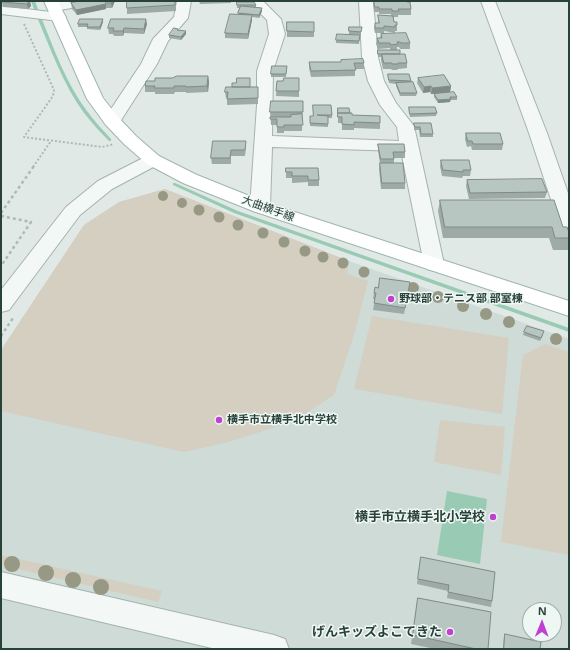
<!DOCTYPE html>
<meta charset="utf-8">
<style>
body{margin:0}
#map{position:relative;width:570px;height:650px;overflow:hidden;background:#e0e9e6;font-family:"Open Sans",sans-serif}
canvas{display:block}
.frame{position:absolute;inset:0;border:2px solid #284139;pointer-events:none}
.north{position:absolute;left:522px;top:602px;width:40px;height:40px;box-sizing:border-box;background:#eff7f4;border:1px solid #9faea9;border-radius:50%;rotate:1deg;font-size:11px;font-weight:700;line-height:16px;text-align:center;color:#284139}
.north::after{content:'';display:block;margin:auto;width:14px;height:18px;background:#c140d3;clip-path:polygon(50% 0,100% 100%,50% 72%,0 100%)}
</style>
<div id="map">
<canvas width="570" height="650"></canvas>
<div class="frame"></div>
<div class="north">N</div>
</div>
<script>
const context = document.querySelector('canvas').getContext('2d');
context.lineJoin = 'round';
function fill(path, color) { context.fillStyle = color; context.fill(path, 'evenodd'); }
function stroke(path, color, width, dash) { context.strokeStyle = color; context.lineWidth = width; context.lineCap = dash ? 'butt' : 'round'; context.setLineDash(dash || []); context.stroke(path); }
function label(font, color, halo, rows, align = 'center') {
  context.font = font + ' "Open Sans","Noto Sans JP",sans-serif'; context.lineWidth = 3; context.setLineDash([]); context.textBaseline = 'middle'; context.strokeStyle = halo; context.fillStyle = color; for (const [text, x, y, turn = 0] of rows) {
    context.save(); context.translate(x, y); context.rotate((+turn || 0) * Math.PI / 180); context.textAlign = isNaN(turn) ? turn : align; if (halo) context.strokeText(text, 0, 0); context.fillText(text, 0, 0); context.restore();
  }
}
fill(new Path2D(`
 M165,189L349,261L569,339V649H1V350L84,225L119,202ZM530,610H554V634H530Z`), '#cedbd6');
fill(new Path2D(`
 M165,189L349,261L347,274L368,281L354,335L334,395L294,421L228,442L184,452L1,411V350L84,225L119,202Z
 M372,316L509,338L502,414L354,389Z
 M545,344L569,352V555L501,542L523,355Z
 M440,420L505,427L501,475L434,462Z
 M1,555L162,591L158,602L1,565Z`), '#d4cfc0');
fill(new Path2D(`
 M447,491L487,499L480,564L437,555Z`), '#99cbb4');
fill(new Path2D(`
 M31,1H35L39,12L38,13L35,12Z
 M38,16L41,17C54,49 66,83 87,111C94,121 103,130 111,139V141H109C100,132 92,123 84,113C63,84 51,50 37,17Z
 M173,183H175L238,211L569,328V332L234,213L173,185Z`), '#99cbb4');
const minor = new Path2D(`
 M64,1H96L94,4L89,5L54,11L49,10L47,7L49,4Z
 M177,1H191L188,18L168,41L157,64L118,125L112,126L106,125L103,121L141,64L153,39L174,17Z
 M248,1H263L281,19L285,34L273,71L272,136L399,141L397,127L380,105L368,81L362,57L359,1H373L378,57L384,81L396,103L414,126L444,264L441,269L434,271L427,269L424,264L401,151L272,147L270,207L267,211L260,213L253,211L250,207L257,105V71L269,34L267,20Z
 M481,1H495L547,133L569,196V230L562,228L559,224L529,133Z
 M1,6L59,13L64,14L66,17L64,20L59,21L1,14Z
 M153,155L159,156L162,160L159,164L112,189L80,215L9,310L1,312V290L66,207L98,181L147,156Z
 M1,572L274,635L285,639L289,649H216L1,598Z`);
const major = new Path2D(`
 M44,1H58L103,98L118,117L136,136L159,156L197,175L267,203L569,301V316L253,211L183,183L147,164L124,144L106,125L87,99Z`);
stroke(minor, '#a5b3af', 2);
stroke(major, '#9fb5ad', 2);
stroke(new Path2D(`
 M24,24L54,90L53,96L24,137L102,147L114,144
 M33,167L51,141`), '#aeb9b6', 2, [2, 2]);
stroke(new Path2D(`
 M1,213L34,166
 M1,216L31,222L1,266
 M1,336L13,318`), '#aeb9b6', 2.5, [3, 3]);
fill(minor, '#f3f7f6');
fill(major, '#fff');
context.fillStyle = '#989984';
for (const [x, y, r] of [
 [163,196,5],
 [182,203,5],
 [199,210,5.5],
 [219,217,5.5],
 [238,225,5.5],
 [263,233,5.5],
 [284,242,5.5],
 [305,251,5.5],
 [323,257,5.5],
 [343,263,5.5],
 [364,272,5.5],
 [413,288,6],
 [438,297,6],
 [463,306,6],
 [486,314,6],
 [509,322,6],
 [556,339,6],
 [12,564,8],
 [46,573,8],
 [73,580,8],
 [101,587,8]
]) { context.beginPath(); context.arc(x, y, r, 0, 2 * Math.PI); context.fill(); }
fill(new Path2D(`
 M30,1L31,6L28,9L3,7L2,2Z
 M115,1L112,8H106V9L77,15L72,9L71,3Z
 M127,1H176V11L127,14Z
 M199,1H231V3L200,4Z
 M373,1H407L411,9V15H398V17H394V22L397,25V31H395V33L384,31V33H375L374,29L375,23H378V15L391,16V14H379V12H374Z
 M237,2L256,5V8L262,11L259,18L252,17V20L248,39L225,38V33L238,14L240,8H237Z
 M103,19V22L100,30L87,29V27H78V24Z
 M287,22L314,32V37H287Z
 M147,24L144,34L124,33L123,36H114L113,34H109L108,28Z
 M178,29V30L186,34L181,40L169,38V35Z
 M361,30V35L349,34V31Z
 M381,34L410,43V49H400L399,47H397V50L407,63V68L398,69L397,70H392L391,69H383L381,60V57H378V50H390V48L378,49L376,44L377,38H380Z
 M360,35L359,44L336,43V40Z
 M309,62L364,63V69H355V76L311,77L309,68Z
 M287,66L286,77H271V74Z
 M388,74L411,81V82L417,93L416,96H400L396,86V84L389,83L388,77Z
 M208,76L209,82L208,92L186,93V92H175L174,94H155V92H145V86L155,81L172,78Z
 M299,78V97L276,96L277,81H283Z
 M418,78L451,86L450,92L431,94L430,92L423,93L417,83Z
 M250,87L258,93V104L227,105V98H226L225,92Z
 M434,94L457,97V100H450V102L438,103L434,97Z
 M303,101L302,131H284V133H277V125H271L270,112Z
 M313,105L332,115V118H328V127L310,126V116H313Z
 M409,107L437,113L436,116L410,117L409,110Z
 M338,108L350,113L352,115L380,123V129L354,128V130H342V123H338Z
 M414,123L433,134V137H420L419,130H414Z
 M466,133L503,144L502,150H472L471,146L467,147L465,139Z
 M213,141L246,147L245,156H231V164H212L211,158Z
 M378,144L405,152V158H394V163L405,183V189H381L379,169L380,164L378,150Z
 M441,160L471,170L470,176H463L462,178L442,176L440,166Z
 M286,168L319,180V186H308V182L292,183V178H286Z
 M467,180L547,192L545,198L469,199L466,186Z
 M440,200L563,227L569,238V246L568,250H553L549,238H443L438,211Z
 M409,288L404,314L373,310L375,299H373L374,293Z
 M524,332L543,335L540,341L523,335Z
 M421,557L492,601L491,607L447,598L448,591L417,584Z
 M418,598L488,649H435L411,644Z
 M505,634L540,649H503L504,637Z`), '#9daaa6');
fill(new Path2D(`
 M30,1L31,6L28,9L27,4Z
 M112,1H115L112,8L111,3Z
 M106,4V9L77,15L76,10Z
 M262,8V11L259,18V15Z
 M252,15V20L248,39V34Z
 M103,19V22L100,30V27Z
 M146,19L147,24L144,34V29Z
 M124,28V33L123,36V31Z
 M186,31V34L181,40V37Z
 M208,76L209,82L208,92L207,86Z
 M431,86L430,92L423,93L424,87Z
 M451,86L450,92L431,94L432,88Z
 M451,99L450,102L438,103V100Z`), '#808b87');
const building = new Path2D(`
 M3,1H29L27,4L2,2Z
 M81,1H112L111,3H105L106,4L76,10L71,3Z
 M127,1H175V5L127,8Z
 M374,1H407V2H410L411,9H398L399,11H392V9H379V7H375Z
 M237,2H254L256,5H237Z
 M241,6L262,8L259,15L238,13Z
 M230,14L252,15L248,34L225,33Z
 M378,15L393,16L394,22H397V25H395V27L384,26V28H375V23H379Z
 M80,19H103L100,27H87L88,24H78Z
 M111,19H146L144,29L124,28L123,31H113L114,28H108Z
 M287,22H314V32L287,31Z
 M349,27H362L361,32L349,31Z
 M174,28L178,29L177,30L186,31L181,37L169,35Z
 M406,33L410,43H401L400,42H397L398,44L391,45L390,43H379L377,38H382L381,34Z
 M337,34L360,35L359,41L336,40Z
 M378,50H400V54H378Z
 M382,54H405L407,63H398V64H392V63H384Z
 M363,59L364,63H354L356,70L311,71L309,62H341V60Z
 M272,66H287L286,74H271Z
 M388,74H409L411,81L389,80Z
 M444,75L451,86L432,88L431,86L424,87L418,78Z
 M177,76H208L207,86L186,87V86H174V88H154L155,86H145L146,81H155V78H172Z
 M237,78H250V87H232V83H236Z
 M284,78H299V91H276L277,81H283Z
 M413,82L417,93H400L396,83Z
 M226,87H258V98L227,99L228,92H225Z
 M454,92L457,97H450L451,99L438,100L434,94Z
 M271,101H303V112H270Z
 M313,105H331L332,115H317L328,116V124L310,123V116H313Z
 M409,107H435L437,113L410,114Z
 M338,108H349L350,113H338Z
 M338,113H352V115L380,116V123L354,122V125L342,124V117H338Z
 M302,114L303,125H284V127H277V119H270V117H291V115Z
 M414,123H431L433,134H421L420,127H415Z
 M466,133H500L503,144H473L472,141H468Z
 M213,141H246L245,150H231L230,158H211Z
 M378,144H404L405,152H393L394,159H381Z
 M441,160H469L471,170H463V172L443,170Z
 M380,163H403L405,183H382Z
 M286,168H318L319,180H308V176H292V172H286Z
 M542,179L547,192L470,193L467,180Z
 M440,200H554L563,227H567L569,232V238H555L552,227H445Z
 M380,278L410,282L405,308L374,303L376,293H374L375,287L378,288Z
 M527,326L544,331L541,338L524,332Z
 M421,557L495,572L492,601L448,592L449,585L418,579Z
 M418,598L491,612L488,649H476L413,635Z
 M505,634L541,642L540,649H504Z`);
fill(building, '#b7c6c1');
stroke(building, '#808b87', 1);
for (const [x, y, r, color] of [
 [391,299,4,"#c140d3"],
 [219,420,4,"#c140d3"],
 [493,517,4,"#c140d3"],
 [450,632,4,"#c140d3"]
]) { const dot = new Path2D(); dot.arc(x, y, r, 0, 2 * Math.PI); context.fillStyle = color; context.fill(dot); stroke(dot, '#eff7f4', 1.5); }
label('11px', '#284139', '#eff7f4', [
 ["大曲横手線",268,209,20]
]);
label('bold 11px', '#284139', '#eff7f4', [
 ["野球部・テニス部 部室棟",399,299],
 ["横手市立横手北中学校",227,420]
], 'left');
label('bold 13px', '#284139', '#eff7f4', [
 ["横手市立横手北小学校",485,517],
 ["げんキッズよこてきた",442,632]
], 'right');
</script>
